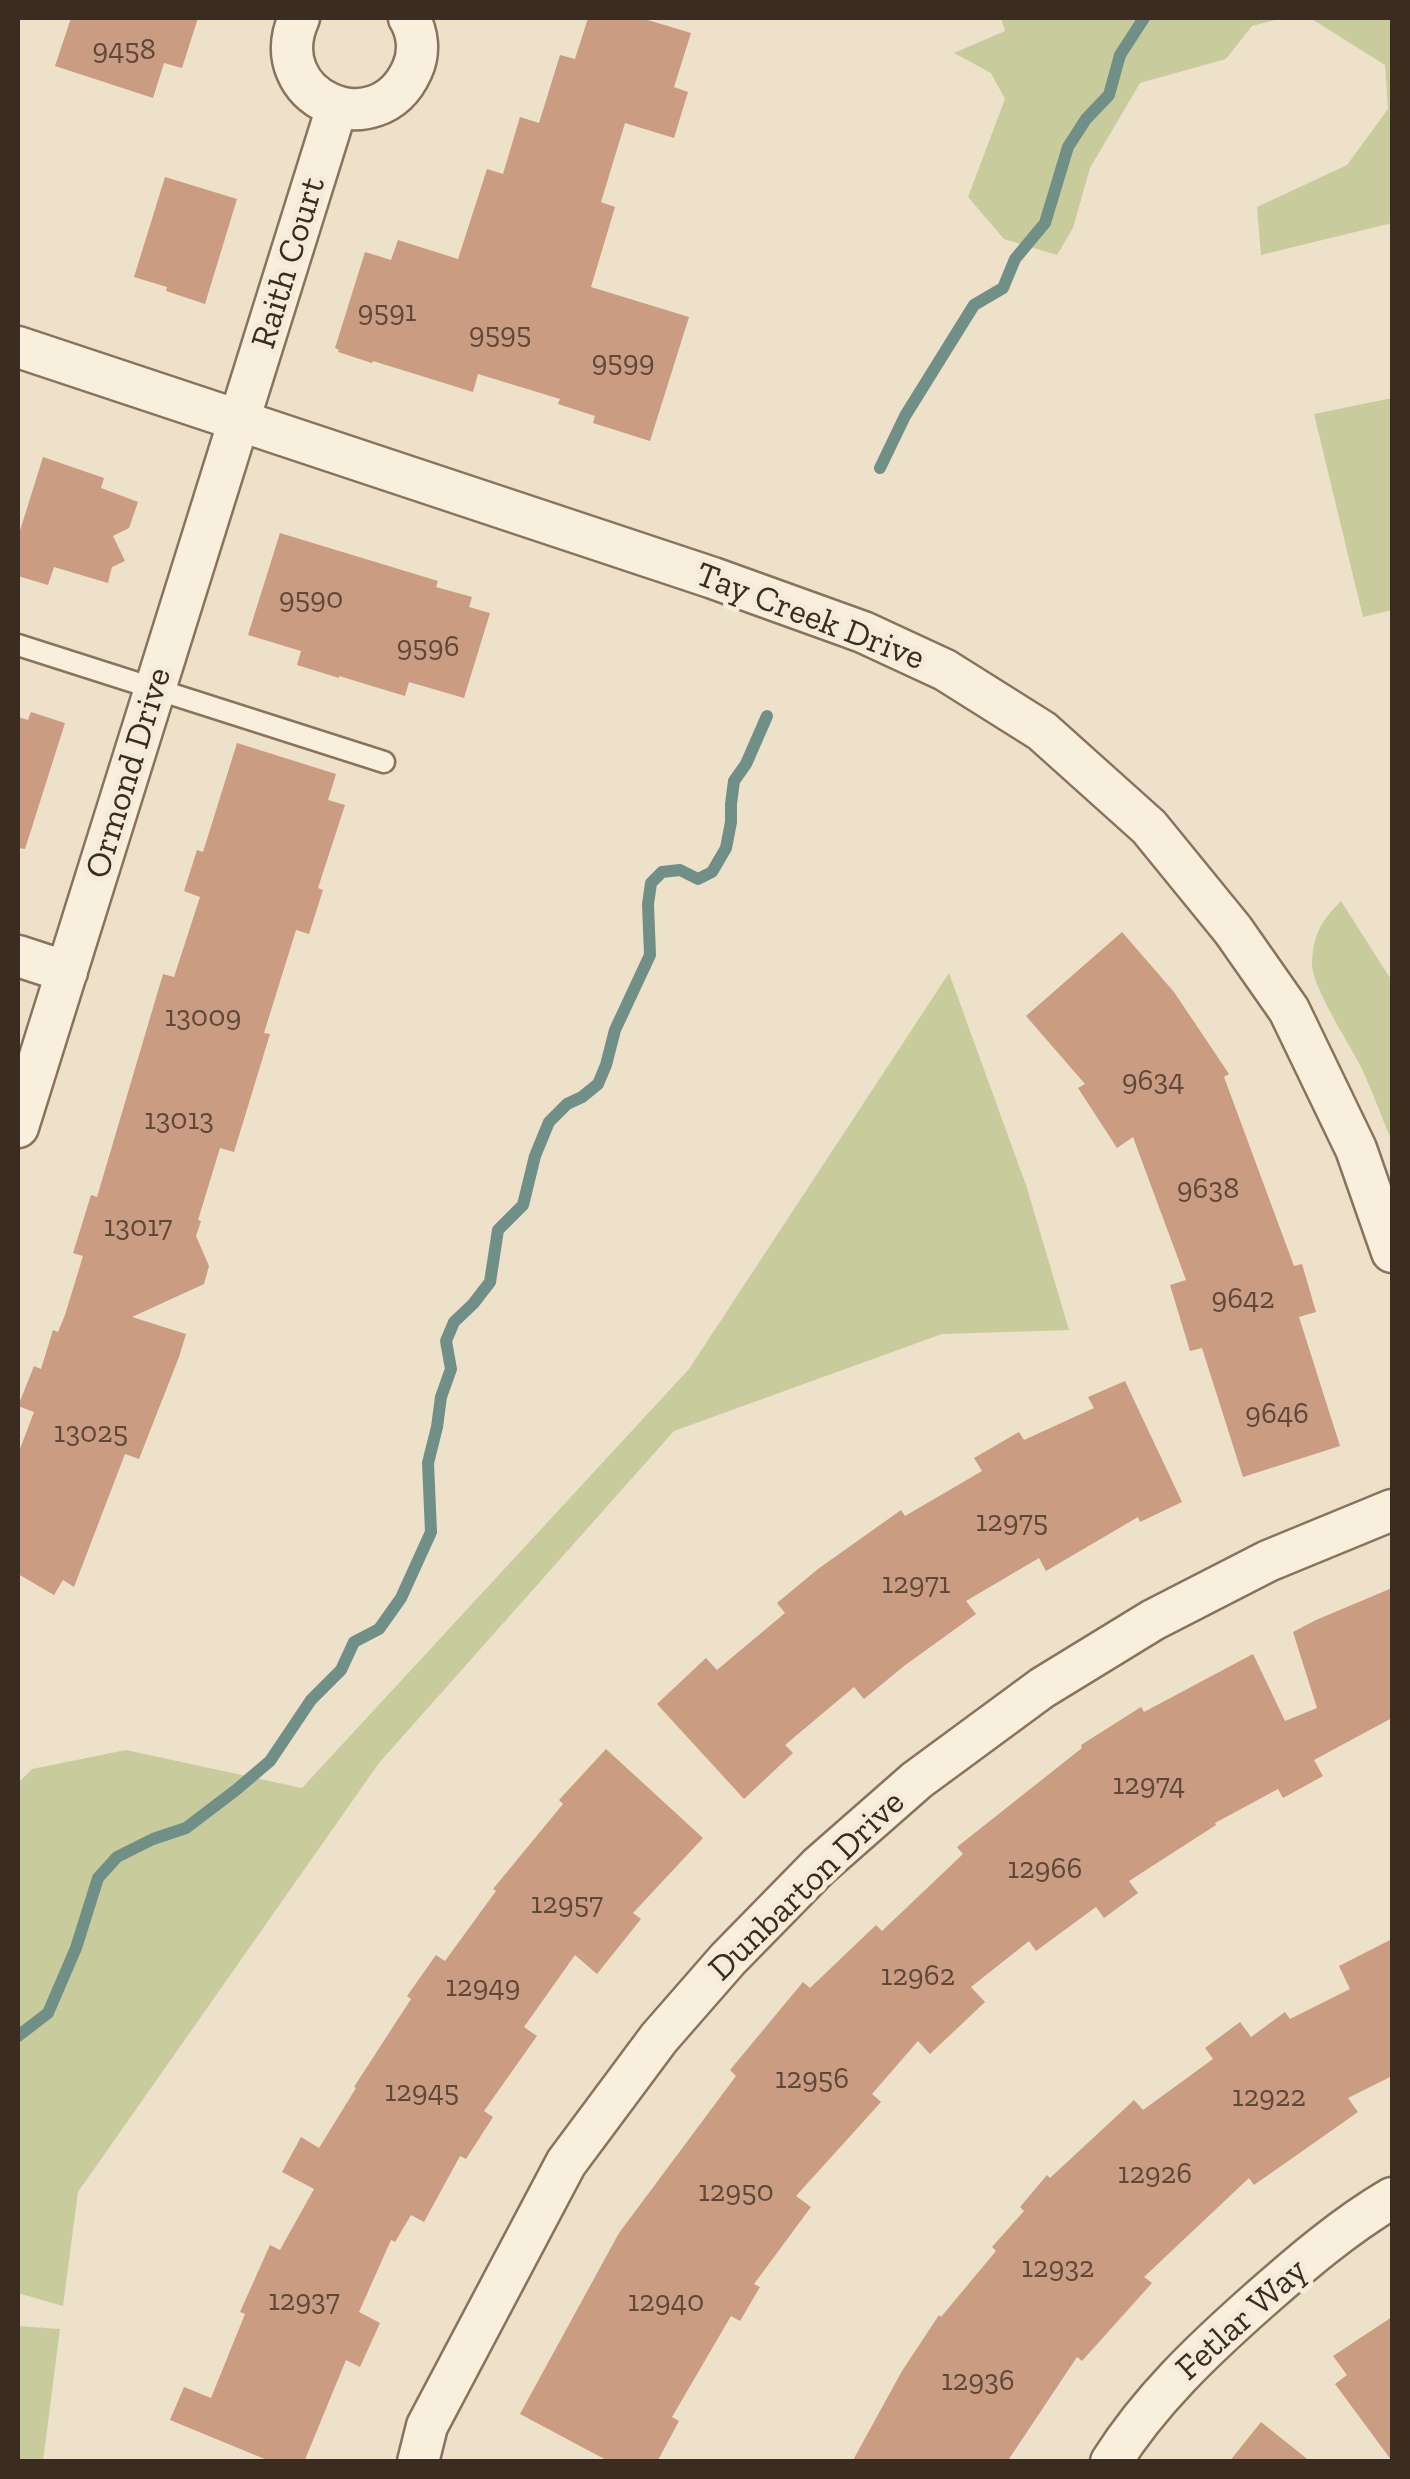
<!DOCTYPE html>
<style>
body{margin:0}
#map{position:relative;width:1410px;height:2479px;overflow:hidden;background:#ede1c9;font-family:"Zilla Slab",serif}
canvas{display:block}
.frame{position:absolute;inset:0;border:20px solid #3a2c21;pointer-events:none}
</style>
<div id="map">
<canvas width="1410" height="2479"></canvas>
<div class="frame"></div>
</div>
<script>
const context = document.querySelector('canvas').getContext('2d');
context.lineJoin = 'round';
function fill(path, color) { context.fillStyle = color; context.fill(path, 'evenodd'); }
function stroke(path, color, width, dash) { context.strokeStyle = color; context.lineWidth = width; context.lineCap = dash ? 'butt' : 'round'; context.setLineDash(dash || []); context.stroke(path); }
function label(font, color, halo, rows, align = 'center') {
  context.font = font + ' "Zilla Slab",serif'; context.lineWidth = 10; context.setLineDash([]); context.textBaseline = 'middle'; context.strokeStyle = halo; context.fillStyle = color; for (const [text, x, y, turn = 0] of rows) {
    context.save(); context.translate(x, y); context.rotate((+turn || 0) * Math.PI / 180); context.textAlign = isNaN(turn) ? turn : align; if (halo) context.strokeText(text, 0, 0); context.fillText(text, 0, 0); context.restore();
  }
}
fill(new Path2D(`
 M1001,18H1282L1252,26L1226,59L1140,83L1090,168L1073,228L1057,255L1004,239L968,197L1005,99L991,73L954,53L1005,31Z
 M1310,18H1390L1392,19V223L1261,255L1257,207L1347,165L1388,109L1385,65Z
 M1392,398V610L1363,617L1314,414Z
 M1341,901L1392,981V1142C1382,1118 1373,1093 1362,1069C1351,1046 1311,986 1312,963C1313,934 1322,920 1341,901Z
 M949,973L1027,1188L1069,1330L942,1334L674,1431L379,1763L78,2192L63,2306L18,2293V1783L32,1769L126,1750L302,1788L689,1369Z
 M18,2326L60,2329L43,2461H18Z`), '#c8cc9d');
stroke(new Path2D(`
 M880,468L905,416L974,305L1003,288L1015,259L1045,223L1068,147L1086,119L1109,95L1120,55L1144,18
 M18,2036L48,2013L76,1948L98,1878L117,1857L153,1839L186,1828L236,1790L270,1761L311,1700L341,1670L354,1642L379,1629L401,1598L431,1532L428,1463L437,1427L441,1397L451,1369L446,1341L454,1322L473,1304L490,1282L498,1230L523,1205L535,1156L549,1122L567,1104L582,1097L598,1084L606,1065L615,1030L650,955L648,904L651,883L662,872L680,870L698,879L712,872L726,848L731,822V804L734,781L746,764L767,716`), '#709087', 12);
fill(new Path2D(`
 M71,18H198L182,68L164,63L153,98L55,66Z
 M588,18H641L691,33L674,87L688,92L674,138L625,123L601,202L615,207L591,287L689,317L650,441L593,423L595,416L558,404L560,399L478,374L473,392L373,361L372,363L338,352L339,350L335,348L365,252L391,260L398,240L458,259L487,169L503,174L520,117L539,123L560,55L575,59Z
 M165,177L237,199L205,304L166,291L167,287L134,277Z
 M43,457L104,478L101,488L138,502L129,528L113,536L125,561L112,567L108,583L54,567L48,585L18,576V537Z
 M280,533L438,581L436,587L472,597L469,607L490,613L464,698L409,682L405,696L339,676V678L297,665L301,651L248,635Z
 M31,712L65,723L25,849L18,848V717L28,720Z
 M237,743L336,774L328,800L345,805L318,888L323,890L309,934L296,930L264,1033L270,1034L234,1152L220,1148L198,1220L201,1221L196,1236L209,1266L204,1284L132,1317L186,1334L179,1357L139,1459L125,1454L74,1587L63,1580L54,1595L18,1574V1454L34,1412L18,1406L34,1366L41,1369L53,1330L58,1332L65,1315L83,1256L73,1253L91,1195L97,1197L163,974L174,977L200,897L184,891L197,850L203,852Z
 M1122,932L1174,992L1229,1074L1224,1077L1294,1266L1302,1264L1316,1312L1299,1317L1340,1446L1243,1477L1202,1348L1190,1351L1170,1285L1186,1280L1133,1137L1117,1148L1078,1088L1085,1084L1026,1016Z
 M1125,1381L1182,1502L1140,1522L1138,1517L1046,1571L1039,1558L966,1601L976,1614L904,1666L864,1699L854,1687L785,1745L793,1753L744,1799L657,1704L706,1658L717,1670L785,1613L777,1603L818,1569L901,1510L905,1516L982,1471L974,1458L1019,1432L1024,1440L1094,1408L1088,1397Z
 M1392,1588V1718L1314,1760L1323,1776L1283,1798L1278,1789L1215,1823L1216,1825L1129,1881L1138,1893L1104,1918L1096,1907L1036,1951L1029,1941L971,1987L985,2002L930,2054L918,2041L872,2094L881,2102L796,2196L811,2207L754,2284L760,2287L740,2321L731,2316L672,2417L679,2421L657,2462H610L520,2414L619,2233L736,2076L730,2070L803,1982L810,1988L876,1925L882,1931L963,1854L957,1847L1082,1748L1081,1745L1141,1707L1144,1712L1253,1654L1285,1721L1317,1708L1293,1632L1316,1620Z
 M606,1749L703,1838L633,1913L641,1919L597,1974L575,1955L524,2027L537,2036L484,2111L493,2117L466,2159L460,2156L424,2222L411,2215L395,2242L391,2240L359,2312L380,2323L360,2367L346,2360L304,2462H272L170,2420L184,2387L211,2398L245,2314L240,2312L270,2245L280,2250L314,2189L282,2172L301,2137L319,2148L356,2088L354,2087L411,1999L407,1996L436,1955L445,1961L496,1891L493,1889L563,1804L559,1800Z
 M1392,1939V2076L1348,2098L1358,2112L1254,2185L1249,2178L1144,2277L1152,2283L1082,2361L1077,2357L1007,2462H852L902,2371L939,2315L941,2317L996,2251L992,2247L1024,2211L1020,2207L1047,2175L1050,2178L1134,2100L1143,2110L1213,2059L1205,2048L1240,2022L1251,2037L1285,2012L1290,2019L1350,1989L1339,1966Z
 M1392,2317V2461L1335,2384L1347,2375L1333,2356Z
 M1261,2422L1311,2462H1229Z`), '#ca9c81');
const lane = new Path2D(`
 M18,645L384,762`);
const street = new Path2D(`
 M299,18C263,98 377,148 412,70C420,53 418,33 409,18
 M18,347L713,578L863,632L945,670L1042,731L1149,827L1233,930L1289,1010L1356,1149L1392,1252
 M18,956L67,972
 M18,1127L337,107
 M418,2462L427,2426L566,2163L659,2038L728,1959L819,1866L917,1780L1042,1688L1153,1620L1268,1561L1392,1510
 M1111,2462C1150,2400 1203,2350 1257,2302C1299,2265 1344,2226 1392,2198`);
stroke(lane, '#89735e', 25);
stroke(street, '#89735e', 45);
stroke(lane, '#f8efdc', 20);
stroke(street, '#f8efdc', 40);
label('30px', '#5e4839', null, [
 ["9458",124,50],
 ["9591",387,312],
 ["9595",500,334],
 ["9599",623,362],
 ["9590",311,599],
 ["9596",428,647],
 ["13009",203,1017],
 ["9634",1153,1081],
 ["13013",179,1120],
 ["9638",1208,1189],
 ["13017",138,1227],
 ["9642",1243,1299],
 ["9646",1277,1414],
 ["13025",91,1433],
 ["12975",1012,1522],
 ["12971",916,1584],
 ["12974",1149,1785],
 ["12966",1045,1869],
 ["12957",567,1904],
 ["12962",918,1976],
 ["12949",483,1987],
 ["12956",812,2079],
 ["12945",422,2092],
 ["12922",1269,2097],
 ["12926",1155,2174],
 ["12950",736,2192],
 ["12932",1058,2268],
 ["12937",304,2301],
 ["12940",666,2302],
 ["12936",978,2381]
]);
label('35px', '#3a2c21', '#f5ebd9', [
 ["Raith Court",289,263,-73],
 ["Tay Creek Drive",810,617,21],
 ["Ormond Drive",129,773,-73],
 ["Dunbarton Drive",807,1886,-44],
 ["Fetlar Way",1242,2320,-42]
]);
</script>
